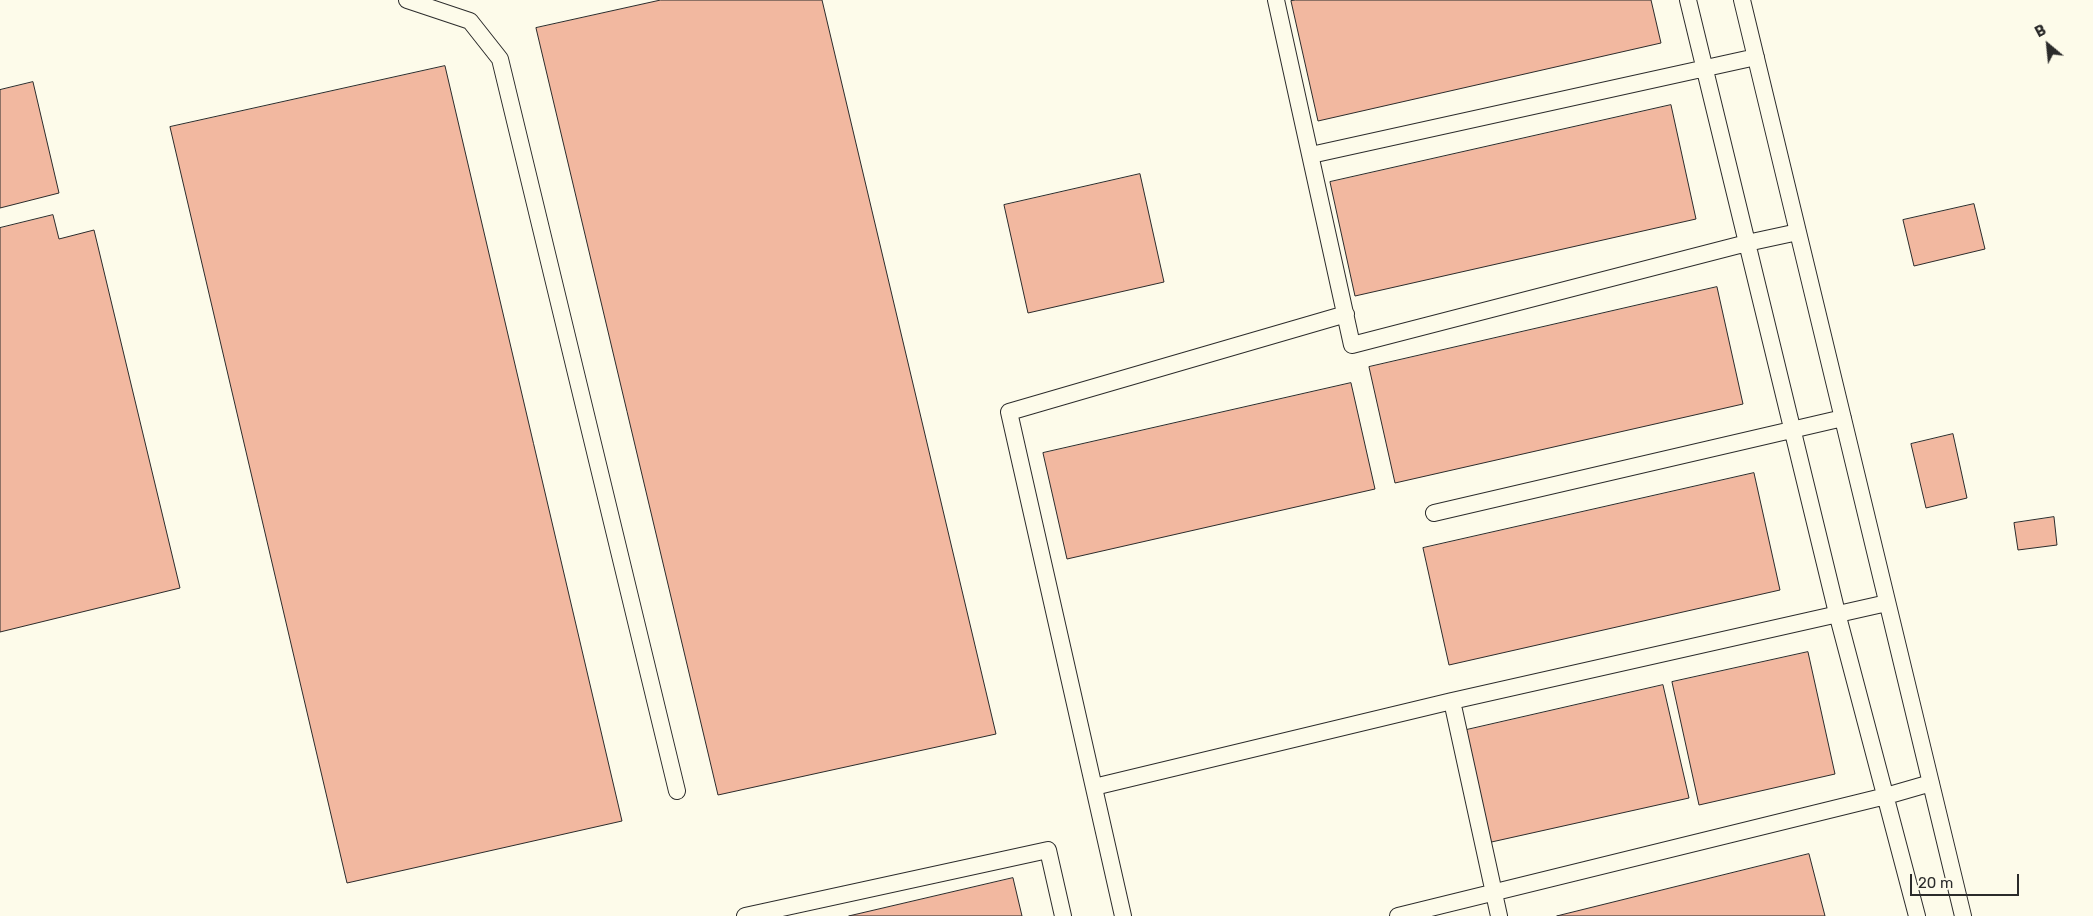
<!DOCTYPE html>
<style>
body{margin:0}
#map{position:relative;width:2093px;height:916px;overflow:hidden;background:#fdfbea;font-family:Rubik,sans-serif}
canvas{display:block}
.north{position:absolute;left:2023px;top:20px;width:50px;height:50px;-webkit-text-stroke:4px #fdfbea;paint-order:stroke;rotate:332deg;font-size:14px;font-weight:700;line-height:20px;text-align:center;color:#2b2b2b}
.north::after{content:'';display:block;margin:auto;width:18px;height:22px;background:#2b2b2b;clip-path:polygon(50% 0,100% 100%,50% 72%,0 100%)}
.scale{position:absolute;left:1910px;top:874px;width:109px;height:22px;box-sizing:border-box;border:2px solid #2b2b2b;border-top:0;padding-left:6px;font-size:15px;line-height:18px;white-space:nowrap;color:#2b2b2b;-webkit-text-stroke:4px #fdfbea;paint-order:stroke}
</style>
<div id="map">
<canvas width="2093" height="916"></canvas>
<div class="north">B</div>
<div class="scale">20 m</div>
</div>
<script>
const context = document.querySelector('canvas').getContext('2d');
context.lineJoin = 'round';
function fill(path, color) { context.fillStyle = color; context.fill(path, 'evenodd'); }
function stroke(path, color, width, dash) { context.strokeStyle = color; context.lineWidth = width; context.lineCap = dash ? 'butt' : 'round'; context.setLineDash(dash || []); context.stroke(path); }
const building = new Path2D(`
 M661,0H822L996,734L718,795L536,28Z
 M1296,0H1651L1661,43L1318,121L1291,1Z
 M445,66L622,821L347,883L170,127Z
 M33,82L59,193L0,208V90Z
 M1671,105L1696,219L1355,296L1330,182Z
 M1140,174L1164,282L1028,313L1004,205Z
 M1974,204L1985,249L1914,266L1903,220Z
 M53,215L59,239L94,230L180,588L0,632V228Z
 M1717,287L1743,404L1395,483L1369,367Z
 M1351,383L1375,489L1067,559L1043,453Z
 M1953,434L1967,498L1926,508L1911,444Z
 M1754,473L1780,590L1449,665L1423,548Z
 M2054,517L2057,545L2018,550L2014,523Z
 M1808,652L1835,774L1699,805L1672,682Z
 M1663,685L1689,798L1487,843L1462,731Z
 M1809,854L1825,916H1557Z
 M1013,878L1022,916H849Z`);
fill(building, '#f2b8a0');
stroke(building, '#2b2b2b', 1);
const lane = new Path2D(`
 M407,0L470,21L500,59L677,791
 M1276,0L1352,345L1747,243L1798,232
 M1688,0L1837,613L1917,916
 M1742,0L1963,916
 M1311,155L1756,57
 M1434,513L1843,418
 M1094,787L1452,701
 M745,916L1048,850L1063,916
 M1123,916L1009,412L1346,314
 M1398,916L1886,796L1931,783
 M1499,916L1452,701L1887,603`);
stroke(lane, '#2b2b2b', 18);
stroke(lane, '#fdfbea', 16);
</script>
